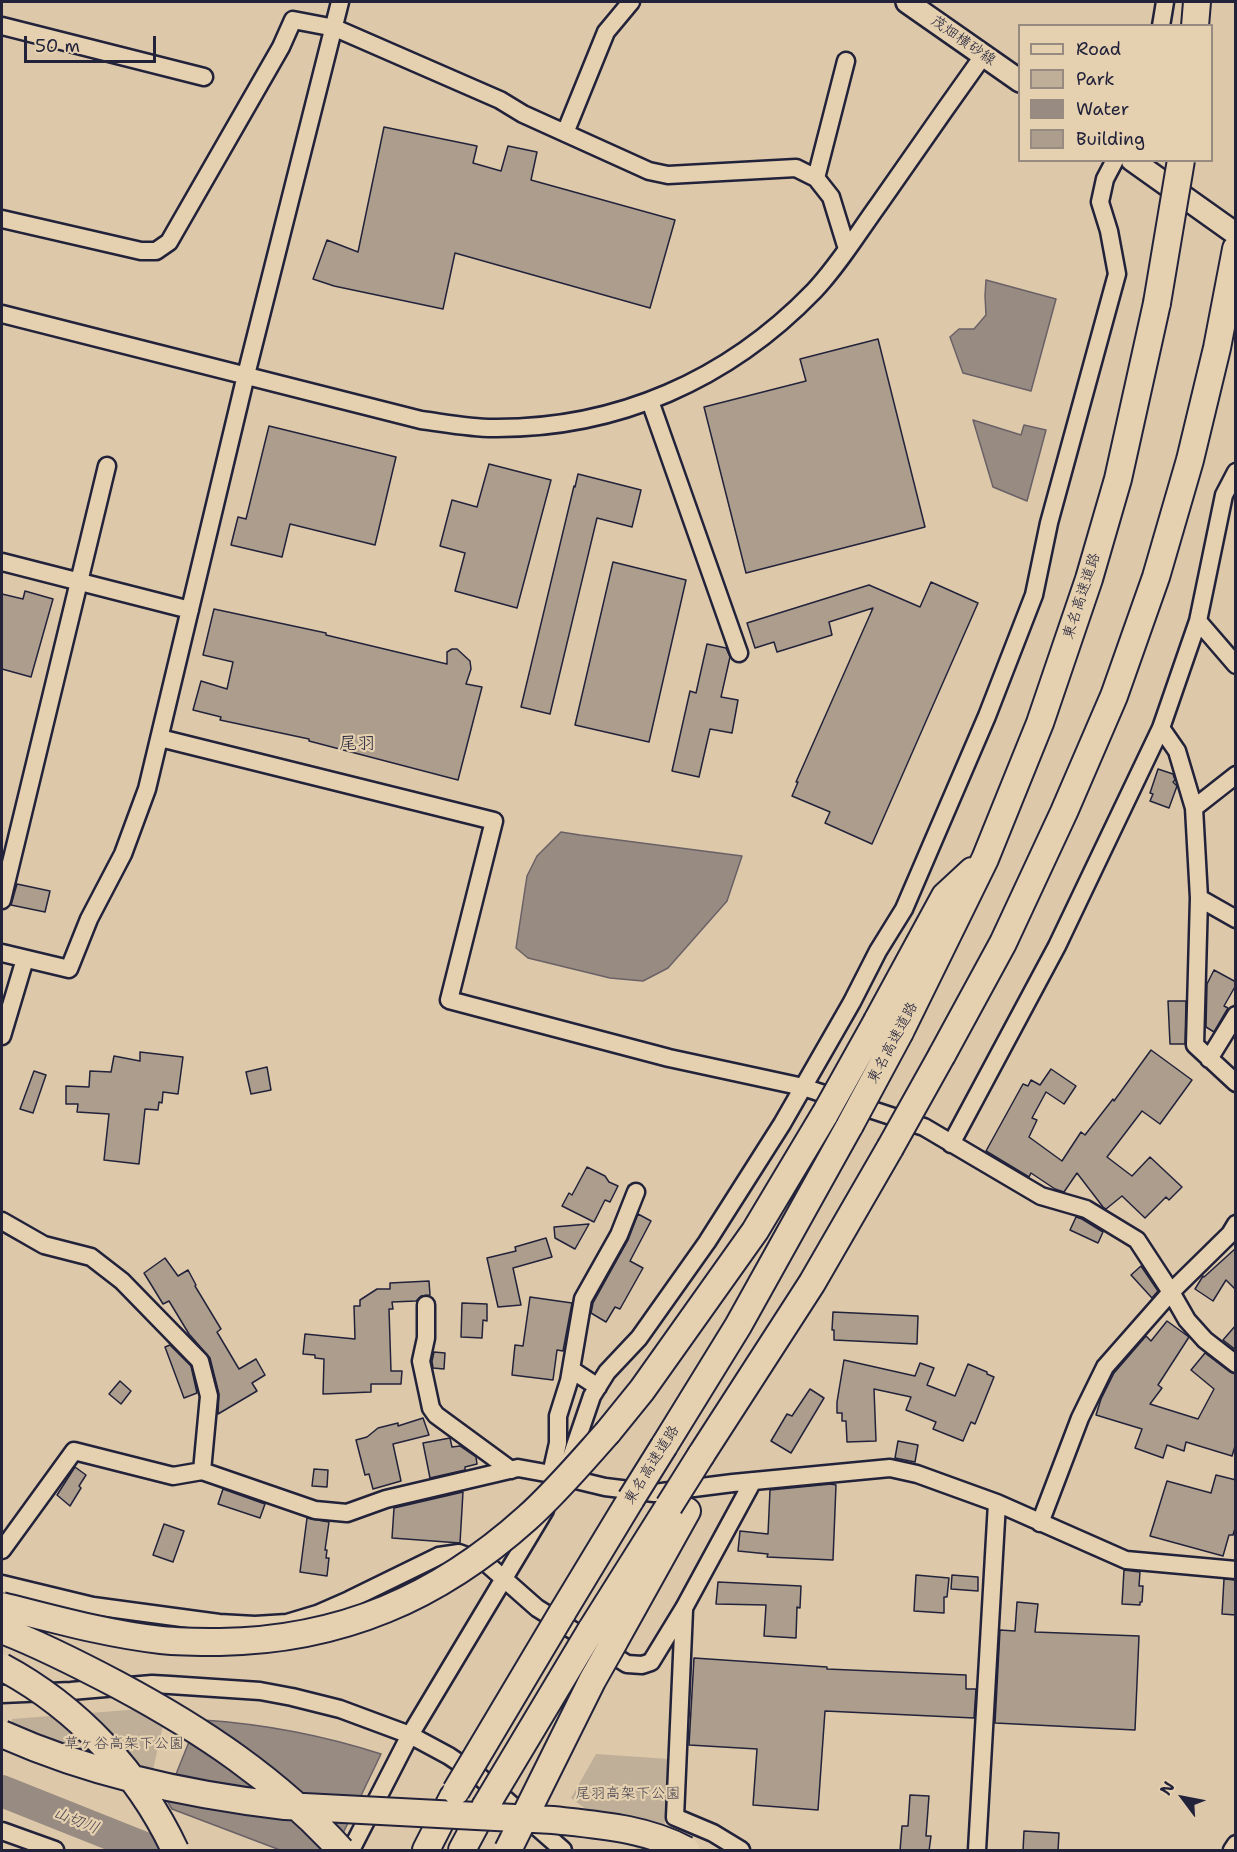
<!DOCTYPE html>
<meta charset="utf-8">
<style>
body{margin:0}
#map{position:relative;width:1237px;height:1852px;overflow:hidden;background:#ddc9aa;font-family:"Shantell Sans",sans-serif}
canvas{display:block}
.frame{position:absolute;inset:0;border:3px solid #22223b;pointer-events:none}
.legend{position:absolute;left:1018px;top:24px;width:195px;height:138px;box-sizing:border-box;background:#e5d0af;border:2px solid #978a81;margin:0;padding:8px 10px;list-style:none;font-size:18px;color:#22223b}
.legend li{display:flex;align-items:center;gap:12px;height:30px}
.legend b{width:30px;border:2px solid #978a81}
.north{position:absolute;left:1153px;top:1768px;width:60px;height:60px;-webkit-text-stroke:4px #e5d0af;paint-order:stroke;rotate:302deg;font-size:16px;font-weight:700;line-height:24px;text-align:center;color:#22223b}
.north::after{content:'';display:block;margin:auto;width:21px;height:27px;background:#22223b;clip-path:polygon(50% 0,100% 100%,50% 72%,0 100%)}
.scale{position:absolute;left:24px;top:36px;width:132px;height:27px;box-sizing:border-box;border:3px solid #22223b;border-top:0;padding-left:8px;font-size:18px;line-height:21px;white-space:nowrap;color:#22223b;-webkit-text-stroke:4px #e5d0af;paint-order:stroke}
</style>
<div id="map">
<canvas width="1237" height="1852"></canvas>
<div class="frame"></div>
<ul class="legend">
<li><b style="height:8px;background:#e5d0af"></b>Road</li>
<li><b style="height:16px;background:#bfae98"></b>Park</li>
<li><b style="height:16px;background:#988b82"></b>Water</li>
<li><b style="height:16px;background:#ac9d8d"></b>Building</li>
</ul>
<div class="north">N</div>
<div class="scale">50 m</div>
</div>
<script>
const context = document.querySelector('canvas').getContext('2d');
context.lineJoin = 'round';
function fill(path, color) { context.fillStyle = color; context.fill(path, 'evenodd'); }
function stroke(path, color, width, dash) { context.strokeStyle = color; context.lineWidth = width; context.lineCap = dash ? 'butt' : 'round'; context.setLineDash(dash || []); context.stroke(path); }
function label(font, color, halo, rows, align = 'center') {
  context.font = font + ' "Shantell Sans","Klee One",sans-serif'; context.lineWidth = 4.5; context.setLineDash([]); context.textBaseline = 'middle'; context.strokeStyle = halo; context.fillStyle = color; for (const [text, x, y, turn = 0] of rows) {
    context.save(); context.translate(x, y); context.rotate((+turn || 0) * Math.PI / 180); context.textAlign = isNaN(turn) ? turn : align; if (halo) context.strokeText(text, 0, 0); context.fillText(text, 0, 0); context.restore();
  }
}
fill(new Path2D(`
 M167,1707L149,1788L9,1742L12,1719Z
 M596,1754L669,1759L663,1850H638L629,1841L571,1798Z`), '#bfae98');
const water = new Path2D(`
 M986,280L1056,299L1031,391L963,373L950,337L959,329H974L986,315L985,296Z
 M973,420L1021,435L1024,425L1046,430L1027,501L993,487Z
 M561,832L580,835L742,856L727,901L668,968L643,981L610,978L528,958L516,948L527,876L537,856Z
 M203,1720C264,1724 322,1735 381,1754L335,1850H280L172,1809L166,1799L197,1722Z`);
fill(water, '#988b82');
stroke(water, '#696166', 1.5);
stroke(new Path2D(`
 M2,1791L150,1850`), '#988b82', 32);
const building = new Path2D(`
 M384,127L477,146L473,163L501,171L508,146L537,152L531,180L675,220L650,308L455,253L443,309L334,286L313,279L327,240L358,252Z
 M878,339L925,527L746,573L704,407L806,381L800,359Z
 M269,426L396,457L375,545L290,524L282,557L231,545L238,517L246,519Z
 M489,464L551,480L517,608L455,591L465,553L440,546L452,500L477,507Z
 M578,474L641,490L632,527L597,518L550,714L521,707L574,486L575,487Z
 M613,562L686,580L649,742L575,725Z
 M931,582L978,603L872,844L825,823L830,812L792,796L798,782H796L873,608L829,622L832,635L777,652L774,642L755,648L747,623L869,585L920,607Z
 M25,591L53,599L31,677L2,669V594L23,599Z
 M214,609L326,633V635L447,664V652L452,649H457L470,661L471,669L466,684L482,687L458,780L309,741V739L220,720L221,717L193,710L201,681L227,689L233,662L203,655Z
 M707,644L726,648L730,657L721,697L738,700L732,733L710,729L699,777L672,771L690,691L696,693Z
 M1158,769L1173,774L1175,780L1173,782L1177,786L1169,808L1150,801L1153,794L1150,793Z
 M17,884L50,891L45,912L11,905Z
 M1214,970L1236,982V985L1224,1006L1228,1008L1214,1032L1206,1027L1207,984Z
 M1168,1001H1186L1185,1044H1170Z
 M1151,1050L1192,1080L1160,1124L1142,1111L1107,1157L1132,1176L1150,1157L1182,1187L1169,1200L1166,1197L1145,1218L1122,1196L1106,1209L1103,1207L1077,1173L1064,1192L1055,1189L1031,1173L1029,1177L986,1151L1023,1084L1028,1086L1031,1080L1040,1085L1051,1069L1076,1086L1064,1104L1046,1092L1032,1118L1037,1120L1029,1137L1062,1161L1081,1132L1085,1135L1113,1099L1114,1101Z
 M140,1052L183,1057L178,1094L163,1092L162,1103L159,1102L158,1110L145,1109L139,1164L104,1160L109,1114L77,1112L78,1104H66V1086L89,1087L90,1071L111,1072L114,1056L140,1061Z
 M267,1067L271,1090L251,1094L246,1072Z
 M34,1071L46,1075L33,1113L20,1109Z
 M587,1167L605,1176L609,1182L618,1186L610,1202L605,1200L594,1222L562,1206L569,1193L572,1195Z
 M638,1214L651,1221L630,1261L643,1268L620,1309L615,1307L606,1322L591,1313L593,1303L628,1240Z
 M1076,1217L1082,1219L1103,1232L1098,1243L1070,1230Z
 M589,1224L575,1249L555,1238L554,1227Z
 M546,1238L552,1257L513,1268L521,1305L498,1307L487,1258L516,1251L515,1247Z
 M1236,1248V1290L1226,1280L1213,1301L1195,1289L1203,1276L1204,1277Z
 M165,1258L178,1276L188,1270L196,1285L195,1286L221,1329L217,1332L239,1369L256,1359L265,1375L252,1383L257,1391L218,1414L219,1394L210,1358L189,1334L169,1301L163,1304L144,1273Z
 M1141,1266L1158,1291L1152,1298L1131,1275Z
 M429,1281L430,1295L421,1296L416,1301L392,1302L393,1309H389L391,1371H402L401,1384H371V1392L323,1394L324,1359L315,1358V1355L303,1354L305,1334L355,1339L354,1306H360V1300L377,1289H390V1283Z
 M530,1297L572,1303L563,1351L557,1350L553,1380L512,1375L515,1345L523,1346Z
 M462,1303L487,1304V1321L483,1320L482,1338L461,1337Z
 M833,1312L918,1316L917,1344L834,1340V1330H832Z
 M1167,1321L1189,1337L1158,1385L1162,1388L1150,1404L1198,1419L1214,1389L1191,1370L1205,1353L1230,1372L1236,1374V1443L1232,1456L1186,1442L1184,1451L1167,1445L1163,1458L1135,1448L1142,1429L1096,1415L1101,1399L1114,1373L1146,1336L1151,1341Z
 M1236,1325V1350L1223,1340Z
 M170,1345L191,1366L197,1393L184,1398L165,1347Z
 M434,1352L445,1353L444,1369L433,1368L432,1361Z
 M844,1360L915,1376L920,1363L934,1368L927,1385L955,1396L968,1364L987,1372V1374L994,1377L975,1424L971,1422L963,1441L933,1429L936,1422L906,1410L911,1397L874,1389L876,1441L847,1442L846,1421H842V1413H837V1402Z
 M120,1381L131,1391L121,1404L109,1394Z
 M810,1389L824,1398L791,1453L771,1441L787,1414L792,1416Z
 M423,1418L429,1435L393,1444L401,1481L373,1489L369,1474L365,1475L356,1440L367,1437L378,1428L398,1423V1426Z
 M450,1438L452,1447L460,1446L476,1457L477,1464L465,1467V1470L430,1478L423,1443Z
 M898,1441L918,1445L915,1462L895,1458Z
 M75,1467L86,1475L79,1486L81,1488L70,1506L57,1495Z
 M314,1469L328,1470L327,1487L312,1486Z
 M1216,1475L1236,1480V1525L1233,1535H1229L1223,1556L1150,1536L1167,1481L1211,1493Z
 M831,1484L836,1485L833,1560L767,1557L768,1554L738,1551L740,1531L768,1534L770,1490Z
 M223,1489L265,1504L260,1518L218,1504Z
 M463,1492L460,1543L392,1538L394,1508Z
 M307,1518L329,1522L325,1550H327L326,1558H329L327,1576L300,1572Z
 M164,1524L184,1531L173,1562L153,1555Z
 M1124,1570L1140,1572L1139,1586H1143L1142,1602H1140V1605L1122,1604Z
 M916,1575L949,1578L947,1597H944V1613L914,1611Z
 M952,1575L978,1577V1591L951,1589Z
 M1224,1579L1236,1580V1615L1222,1614Z
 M718,1582L801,1586L800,1608L797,1607L796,1638L764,1636L766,1605L716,1604Z
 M1017,1602L1038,1604L1035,1632L1139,1636L1135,1730L995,1723L1000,1630L1015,1631Z
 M694,1658L827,1667V1669L966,1675V1689H976L974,1718L825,1711L818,1810L753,1805L757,1749L689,1745Z
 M910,1795L929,1796L926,1836H931L929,1851H900L902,1826H908Z
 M1024,1831L1059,1833L1058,1851H1023Z`);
fill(building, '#ac9d8d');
stroke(building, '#22223b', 1.5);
const minor = new Path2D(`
 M2,26L204,77
 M1161,26L1165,2
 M565,133L606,32L631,2
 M816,178L846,61
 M2,219L141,251H156L169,242L281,47L293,20L335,28L500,100L523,114L649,171L668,175L796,168L816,178L831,197L847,249
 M2,314L421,420C444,423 469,428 493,428C617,429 728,380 814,291C838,266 858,233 879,204C913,155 948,105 983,56
 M650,401L739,653
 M2,562L190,610
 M1198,621L1236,665
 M1161,728L1177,751L1194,808L1199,898L1195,1045L1236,1083
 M160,738L494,821L449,1000L669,1058L803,1087L924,1127L1041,1196L1086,1209L1137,1240L1171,1292L1187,1320L1205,1340L1236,1364
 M1194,808L1236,775
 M1199,898L1236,919
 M2,900L107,466
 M2,953L69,969L89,919L123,854L147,789L246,375L340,2
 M2,1036L25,959
 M1209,1059L1236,1015
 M951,1144L1057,946L1161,728L1198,621L1224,495L1236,472
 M2,1221L44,1245L91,1257L122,1281L200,1361L209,1396L202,1471
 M426,1305V1338L421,1361L431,1408L436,1415L511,1470
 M572,1370L598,1387
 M566,1472L592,1396L607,1372L639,1338L707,1242L782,1124L852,1002L878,951L904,909L987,716L1034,595L1049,523L1117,274L1109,231L1100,202L1105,179L1115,160
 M551,1474L558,1443V1416L569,1381L583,1299L619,1235L636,1192
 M1040,1523L1080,1418L1105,1367L1171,1292L1230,1234L1236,1224
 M2,1550L74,1451L173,1476L202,1471L315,1510L347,1513L386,1499L518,1468L551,1474L605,1487L654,1493L733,1483L890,1468L917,1474L997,1503L1126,1560L1236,1570
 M2,1584L93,1606L219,1623L255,1625L287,1623L317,1614L349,1600L439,1556L459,1553L486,1563L537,1608L627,1664L642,1665L651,1662L684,1608L753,1481
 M684,1610L675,1817L713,1833L741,1850
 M2,1694L71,1691L152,1684L170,1685L260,1691L292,1697L340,1709L410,1735L449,1756L480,1777L563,1850
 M2,1831L55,1850
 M351,1850L410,1735L545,1510
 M977,1850L997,1503
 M1232,1850L1236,1844`);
const major = new Path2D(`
 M907,2L1020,81
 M1132,160L1236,234`);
const highway = new Path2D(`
 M1195,26L1197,2
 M877,1021L945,896L972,871
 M900,1032L985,859L1040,723L1089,579L1118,479L1157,303
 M942,1055L1003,943L1064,812L1114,696L1156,577L1190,460L1217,348L1236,249
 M608,1432L642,1390L755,1231L825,1114
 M664,1446L738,1326L850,1125
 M701,1455L812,1283L890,1148
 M562,1613L631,1499
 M591,1630L669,1506
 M614,1642L687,1511
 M426,1850L453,1797
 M462,1850L485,1807`);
stroke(minor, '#22223b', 21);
stroke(major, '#22223b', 26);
stroke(highway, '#22223b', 30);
stroke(minor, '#e5d0af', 16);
stroke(major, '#e5d0af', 21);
stroke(highway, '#e5d0af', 26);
const highwayBridge = new Path2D(`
 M1157,303L1181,160
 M825,1114L877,1021
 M850,1125L900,1032
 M890,1148L942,1055
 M631,1499L664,1446
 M669,1506L701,1455
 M2,1606C54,1619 107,1634 161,1640C180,1642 200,1642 220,1642C341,1640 438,1598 527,1518C557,1491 582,1461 608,1432
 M2,1630C41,1645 80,1665 118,1685C202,1730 277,1780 341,1850
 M2,1667C77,1707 139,1773 175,1850
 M2,1734C91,1774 188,1795 285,1806L553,1820C599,1825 645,1828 686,1850
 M456,1791L562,1613
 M485,1807L591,1630
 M508,1850L592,1681L614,1642`);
stroke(highwayBridge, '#22223b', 30, []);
stroke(highwayBridge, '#e5d0af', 26);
label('15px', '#22223b', '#e5d0af', [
 ["茂畑横砂線",963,41,35],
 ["東名高速道路",1082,596,-72],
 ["東名高速道路",893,1043,-62],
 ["東名高速道路",652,1465,-58]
]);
label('15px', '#413e4e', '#e5d0af', [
 ["草ヶ谷高架下公園",124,1744],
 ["尾羽高架下公園",628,1794]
]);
label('italic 16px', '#454250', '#e5d0af', [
 ["山切川",76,1821,22]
]);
label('18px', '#22223b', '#e5d0af', [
 ["尾羽",357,744]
]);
</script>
